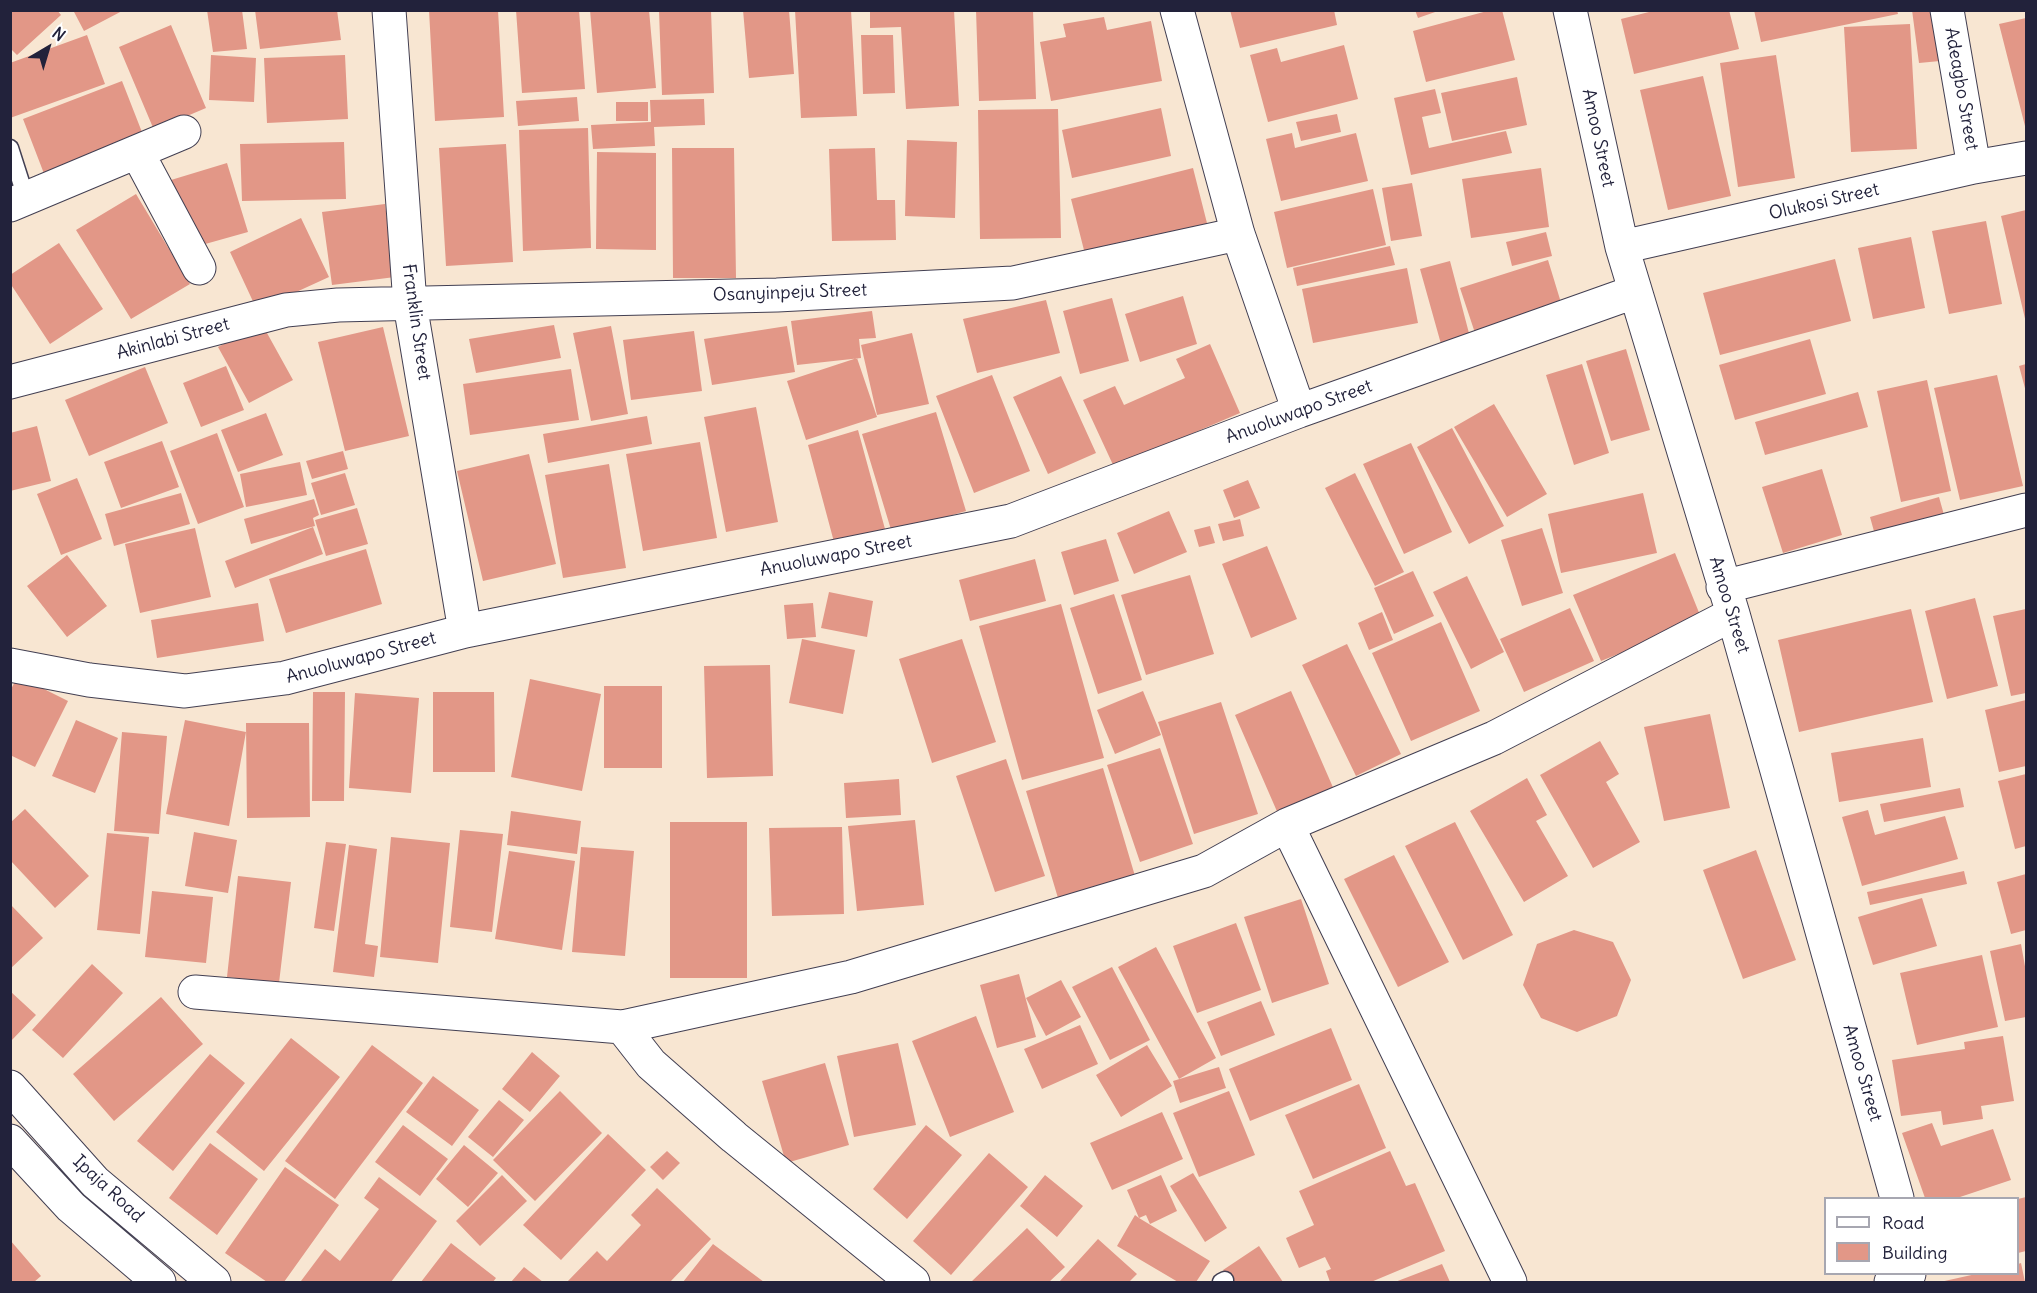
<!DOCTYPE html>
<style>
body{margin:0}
#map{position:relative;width:2037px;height:1293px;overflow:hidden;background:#f8e6d2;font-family:Delius,sans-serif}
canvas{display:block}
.frame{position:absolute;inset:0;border:12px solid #22223b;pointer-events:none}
.legend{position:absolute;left:1824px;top:1197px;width:195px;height:78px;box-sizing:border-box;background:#fff;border:2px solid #a7a7b1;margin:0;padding:8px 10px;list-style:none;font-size:18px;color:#22223b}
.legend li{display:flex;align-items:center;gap:12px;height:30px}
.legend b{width:30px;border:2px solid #a7a7b1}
.north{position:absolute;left:18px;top:18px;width:60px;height:60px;-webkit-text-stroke:4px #fff;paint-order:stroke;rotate:38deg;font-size:16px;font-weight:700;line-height:24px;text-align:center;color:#22223b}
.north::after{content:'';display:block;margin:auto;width:21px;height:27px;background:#22223b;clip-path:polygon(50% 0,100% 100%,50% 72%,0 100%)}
</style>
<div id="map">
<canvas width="2037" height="1293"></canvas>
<div class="frame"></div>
<ul class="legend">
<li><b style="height:8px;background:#fff"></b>Road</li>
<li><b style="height:16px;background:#e29787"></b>Building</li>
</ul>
<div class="north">N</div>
</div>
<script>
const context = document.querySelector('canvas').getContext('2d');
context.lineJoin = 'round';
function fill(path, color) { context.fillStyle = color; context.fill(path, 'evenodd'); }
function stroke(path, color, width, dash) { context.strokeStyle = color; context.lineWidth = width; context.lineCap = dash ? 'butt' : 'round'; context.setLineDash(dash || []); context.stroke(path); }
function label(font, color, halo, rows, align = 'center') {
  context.font = font + ' Delius,sans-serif'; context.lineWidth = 6; context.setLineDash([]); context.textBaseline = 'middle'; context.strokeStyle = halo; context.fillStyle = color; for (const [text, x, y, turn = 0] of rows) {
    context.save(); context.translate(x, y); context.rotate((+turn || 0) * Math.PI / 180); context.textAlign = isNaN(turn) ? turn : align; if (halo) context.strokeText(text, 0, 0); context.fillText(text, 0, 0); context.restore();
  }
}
fill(new Path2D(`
 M10,10H57L61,15L17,55L10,48Z
 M73,10H124L84,31Z
 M207,10H242L247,49L213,52Z
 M255,10H337L341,40L260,49Z
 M429,10H498L504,117L435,121Z
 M516,10H579L585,89L522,93Z
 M590,10H649L656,88L597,93Z
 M659,10H711L714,93L662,95Z
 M743,10H789L794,74L749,78Z
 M795,10H851L857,116L801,118Z
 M870,10H954L959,106L906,109L901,27L870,28Z
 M976,10H1033L1036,99L979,101Z
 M1230,10H1334L1337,25L1240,48Z
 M1415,10H1438V11L1418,18Z
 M1491,10H1502L1515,60L1426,82L1413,31Z
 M1657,10H1729L1739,49L1634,74L1621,19Z
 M1754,10H1897L1898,14L1761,42Z
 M1912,10H1934L1940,61L1919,63Z
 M1104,17L1107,30L1151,21L1162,81L1051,101L1040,42L1066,37L1063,24Z
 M2026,18V130L1999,24Z
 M1910,24L1917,149L1851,152L1844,27Z
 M171,25L206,108L154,130L119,47Z
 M87,35L105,84L10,118V63Z
 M861,35H893L895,93L863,94Z
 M1344,45L1358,99L1268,122L1250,55L1277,48L1281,62Z
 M211,55L256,58L254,102L209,100Z
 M345,55L348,119L267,123L264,58Z
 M1776,55L1795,178L1738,187L1720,63Z
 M1703,76L1731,196L1668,210L1640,90Z
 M1517,77L1527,125L1452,141L1441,93Z
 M122,81L147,145L48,184L23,119Z
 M1435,89L1441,113L1422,117L1429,148L1506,131L1512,153L1411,175L1394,98Z
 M577,97L579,121L518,126L516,101Z
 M704,99L705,125L654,127L655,146L593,149L591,125L651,122L650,100Z
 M616,102H648V121H616Z
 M1161,108L1171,156L1072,178L1062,130Z
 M1058,109L1061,238L980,239L978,110Z
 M1337,114L1341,132L1301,141L1296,122Z
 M588,128L591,248L523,251L519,130Z
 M1292,133L1295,148L1356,133L1368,181L1281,201L1266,139Z
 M907,140L957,142L955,218L905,216Z
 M344,142L346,199L242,201L240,144Z
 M506,144L513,262L446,266L439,148Z
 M672,148H734L736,278H673Z
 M875,148L877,200H895L896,240L832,241L829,149Z
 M597,152L656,153V250L596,249Z
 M227,163L248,232L191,248L171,180Z
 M1193,168L1209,231L1087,262L1071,199Z
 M1541,168L1549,227L1471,238L1462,179Z
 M1412,183L1422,236L1391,241L1382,188Z
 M1373,189L1386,245L1287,268L1274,212Z
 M136,194L190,284L131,319L76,230Z
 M385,204L395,277L332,285L322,212Z
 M2026,210V323L2001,216Z
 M301,218L329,277L257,310L230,252Z
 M1986,221L2002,304L1949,314L1932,231Z
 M1546,232L1552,256L1512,266L1506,242Z
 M1911,237L1925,308L1873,319L1858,248Z
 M59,243L103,309L50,344L10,283V275Z
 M1390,246L1395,265L1297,286L1293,268Z
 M1835,259L1851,321L1720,355L1703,293Z
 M1548,260L1562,306L1475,333L1460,288Z
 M1450,261L1470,337L1441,344L1420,269Z
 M1407,268L1418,323L1313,343L1302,289Z
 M1183,296L1197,344L1140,362L1125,314Z
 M1112,298L1129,361L1080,374L1063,311Z
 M1046,300L1060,353L977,373L963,319Z
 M872,311L876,338L859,339L861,358L797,365L791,321Z
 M262,324L293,380L249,403L218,347Z
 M554,325L561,358L476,373L469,339Z
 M611,326L628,414L591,421L573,333Z
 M787,326L795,372L712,385L704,339Z
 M383,327L409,436L345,451L318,342Z
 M694,331L702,391L631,400L623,340Z
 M912,333L929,404L877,415L861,345Z
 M1810,339L1826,394L1735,420L1719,365Z
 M1210,344L1240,413L1114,467L1083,400L1115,386L1124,405L1185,378L1176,359Z
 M1626,349L1650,430L1611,441L1586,361Z
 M857,358L877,417L806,440L787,381Z
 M1582,364L1609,453L1574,465L1546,375Z
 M2026,364V392L2019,366Z
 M226,366L244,410L201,427L183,383Z
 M145,367L168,423L89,456L65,400Z
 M571,369L579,420L470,435L463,384Z
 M992,375L1030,471L974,493L936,396Z
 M1997,375L2023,486L1960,500L1934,388Z
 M1061,376L1096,453L1048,474L1013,397Z
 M1927,380L1951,491L1901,502L1877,391Z
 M1858,392L1868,427L1765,455L1755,422Z
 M1494,404L1547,494L1507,517L1454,427Z
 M756,407L778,522L726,532L704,417Z
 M936,412L966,511L892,533L862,434Z
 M266,413L283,455L238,472L221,430Z
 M647,416L652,444L548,463L543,434Z
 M37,426L51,481L10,491V433Z
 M1452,428L1504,526L1469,544L1417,447Z
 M858,430L885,529L834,542L808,445Z
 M217,433L244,507L198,524L170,451Z
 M162,441L179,487L121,508L104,462Z
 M700,442L717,538L643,551L626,454Z
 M1411,443L1452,532L1404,554L1363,464Z
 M343,451L348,469L312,479L306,461Z
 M529,454L556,564L483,581L457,471Z
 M300,462L307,495L246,507L240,474Z
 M609,464L626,568L563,578L545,475Z
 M1822,469L1842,535L1783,553L1762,487Z
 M345,473L355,505L321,515L311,483Z
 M1355,473L1404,572L1375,586L1325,488Z
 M77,478L102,539L61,555L37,494Z
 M1248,480L1260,508L1234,518L1223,490Z
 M181,493L190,524L114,546L105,514Z
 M1643,493L1657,553L1561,573L1548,514Z
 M1939,497L1946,522L1877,542L1870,517Z
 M314,499L319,515L313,518L315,526L251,544L244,519Z
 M357,508L368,544L326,556L315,520Z
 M1169,511L1187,552L1134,574L1117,533Z
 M1240,519L1244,536L1223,541L1218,524Z
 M1210,526L1215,543L1199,547L1194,530Z
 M313,527L323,554L235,588L225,561Z
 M195,528L211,597L140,613L125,544Z
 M1542,528L1563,593L1522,606L1501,540Z
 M1106,539L1119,581L1074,595L1061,552Z
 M1267,546L1297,619L1251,638L1222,564Z
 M366,549L382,604L286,633L269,579Z
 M1675,553L1702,620L1601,661L1573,595Z
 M67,555L107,606L67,637L27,586Z
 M1035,559L1046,601L970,621L959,580Z
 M1413,571L1434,616L1394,634L1374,588Z
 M1190,575L1214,654L1146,675L1121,595Z
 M1467,576L1504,652L1471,669L1433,592Z
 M829,592L873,601L867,637L821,628Z
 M1114,594L1142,680L1098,694L1070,608Z
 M1975,598L1998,686L1947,699L1925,611Z
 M258,603L264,641L157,658L151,620Z
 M813,603L816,637L787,639L784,605Z
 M1061,604L1104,758L1022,780L979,626Z
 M1570,608L1594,661L1524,692L1500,639Z
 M1911,609L1933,702L1799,732L1778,640Z
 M2026,609V693L2011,696L1993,616Z
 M1382,612L1393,640L1369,650L1358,623Z
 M1441,622L1480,711L1411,741L1372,653Z
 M802,639L855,650L843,714L789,703Z
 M962,639L996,742L932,763L899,659Z
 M1347,644L1401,754L1356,776L1302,665Z
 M770,665L773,776L707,778L704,666Z
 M18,676L68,701L35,767L10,755V691Z
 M530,679L601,694L582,791L511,777Z
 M604,686H662V768H604Z
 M1143,691L1161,735L1115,754L1097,710Z
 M1291,691L1335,792L1279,816L1235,715Z
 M313,692H345L344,801H312Z
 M433,692H494L495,772H433Z
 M355,693L419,698L411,793L349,788Z
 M2026,700V766L1999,772L1985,710Z
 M1221,702L1258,814L1194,834L1158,722Z
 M1710,714L1730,808L1664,821L1644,727Z
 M76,720L118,738L95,793L52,776Z
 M185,720L246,732L229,826L166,814Z
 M246,723H309L310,817L247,818Z
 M122,732L167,736L159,834L114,831Z
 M1923,738L1931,787L1839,802L1831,753Z
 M1600,741L1619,774L1606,782L1640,842L1593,868L1540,775Z
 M1160,748L1193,844L1140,862L1107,765Z
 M1006,759L1045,876L995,892L956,776Z
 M1103,768L1135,876L1058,898L1026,791Z
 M2026,774V846L2015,849L1998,781Z
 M1527,778L1547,815L1536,821L1568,876L1524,902L1470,811Z
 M899,779L901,815L846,818L844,783Z
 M1960,788L1964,807L1884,822L1880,804Z
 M25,809L89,876L55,908L10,860V823Z
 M1868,810L1875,835L1945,816L1958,859L1862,886L1842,817Z
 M511,811L581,821L577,854L507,845Z
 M915,820L924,905L857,911L848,826Z
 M670,822H747V978H670Z
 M1455,822L1513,935L1463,960L1405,846Z
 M842,827L844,914L772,916L769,828Z
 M460,830L503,834L492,932L450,927Z
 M194,832L237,840L228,893L185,886Z
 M107,833L149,837L140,934L97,930Z
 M391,837L450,843L438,963L380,957Z
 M326,842L346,844L334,931L314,928Z
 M349,845L377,849L365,944L378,946L374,977L333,972Z
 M581,847L634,851L625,956L572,952Z
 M1756,850L1796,960L1743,979L1703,870Z
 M509,851L575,861L562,950L495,939Z
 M1394,855L1449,962L1398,987L1344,879Z
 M1964,871L1967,884L1870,905L1867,892Z
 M2026,874V930L2011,934L1997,882Z
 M238,876L291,882L279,983L227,977Z
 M152,891L213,897L206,963L145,957Z
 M1922,898L1937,946L1873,965L1858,917Z
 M1301,899L1329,984L1272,1003L1244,917Z
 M10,904L43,938L10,969Z
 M1236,923L1261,990L1197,1013L1173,946Z
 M1574,930L1613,942L1631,980L1617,1016L1577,1032L1541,1018L1523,985L1537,944Z
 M2021,944L2026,972V1017L2005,1021L1990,951Z
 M1156,947L1216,1058L1179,1079L1118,967Z
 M1982,955L1998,1027L1917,1045L1900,973Z
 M92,964L123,993L63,1058L32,1030Z
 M1112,967L1150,1040L1110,1060L1072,987Z
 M1019,974L1036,1037L997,1048L980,985Z
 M1061,980L1081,1017L1046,1036L1026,998Z
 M10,991L36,1015L10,1042Z
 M161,997L203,1044L114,1121L73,1074Z
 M1261,1001L1275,1035L1221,1056L1207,1022Z
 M976,1016L1014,1112L950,1137L912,1041Z
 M1080,1025L1098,1064L1042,1089L1024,1049Z
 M1331,1028L1352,1080L1250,1121L1229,1069Z
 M2003,1036L2014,1101L1981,1106L1983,1119L1943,1125L1941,1111L1901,1116L1892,1060L1965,1049L1964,1042Z
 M291,1038L340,1077L264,1171L216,1132Z
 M898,1043L916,1125L854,1137L837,1056Z
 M372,1045L423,1083L335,1199L285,1161Z
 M1147,1045L1172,1086L1121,1117L1096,1075Z
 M532,1052L560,1076L530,1112L502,1089Z
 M210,1054L245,1083L173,1171L137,1141Z
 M825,1063L849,1145L786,1163L762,1081Z
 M1219,1067L1226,1088L1180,1103L1173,1081Z
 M433,1076L479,1110L452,1146L406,1112Z
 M1359,1084L1386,1148L1313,1179L1285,1115Z
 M560,1091L602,1133L535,1201L493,1160Z
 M1229,1091L1255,1155L1199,1177L1173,1113Z
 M499,1100L524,1120L493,1157L468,1137Z
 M1162,1112L1183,1159L1112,1190L1090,1143Z
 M1932,1123L1941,1146L1993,1129L2011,1180L1957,1198H1925L1902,1133Z
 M403,1125L448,1159L420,1196L375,1162Z
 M926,1125L962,1155L907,1219L873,1189Z
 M608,1134L646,1170L561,1260L523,1225Z
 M210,1143L258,1179L217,1235L169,1198Z
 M464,1145L498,1173L468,1207L436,1179Z
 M667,1151L680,1163L663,1180L650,1167Z
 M1390,1151L1406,1186L1415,1183L1445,1251L1371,1282H1330L1326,1271L1331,1269L1325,1257L1299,1268L1286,1238L1314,1225L1299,1191Z
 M989,1153L1028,1187L951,1275L913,1241Z
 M285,1167L339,1205L284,1282H267L225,1253Z
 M1193,1173L1227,1228L1205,1242L1170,1186Z
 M502,1175L527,1201L480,1246L456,1221Z
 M1045,1175L1083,1206L1057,1237L1020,1206Z
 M1161,1175L1177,1211L1150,1224L1146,1215L1139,1218L1210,1261L1196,1282H1178L1117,1246L1135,1215L1139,1218L1127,1190Z
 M379,1177L437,1221L391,1282H303L301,1281L325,1249L340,1261L379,1209L364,1198Z
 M657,1188L711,1239L670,1282H567L597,1251L607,1261L641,1225L631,1215Z
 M2026,1197V1251L2018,1253V1199Z
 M1027,1228L1065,1267L1049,1282H971Z
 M1098,1239L1137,1274L1129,1282H1059Z
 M10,1240L41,1276L34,1282H10Z
 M451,1243L496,1278L493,1282H421Z
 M713,1244L764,1282H683Z
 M1259,1246L1283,1282H1231L1223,1270Z
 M2021,1263L2025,1282H1940L1976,1274H2018V1264Z
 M1442,1264L1450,1282H1395Z
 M524,1267L543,1282H511Z`), '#e29787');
const lane = new Path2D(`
 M10,148L26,198
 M1221,1282L1225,1280`);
const street = new Path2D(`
 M389,10L410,304L465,631
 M1177,10L1238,234L1299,411
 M1570,10L1622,247L1733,614L1897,1198
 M1947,10L1974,167
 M137,152L199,268
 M10,205L184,132
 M1622,247L1974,167L2026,158
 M10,382L286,310L338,305L777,295L1013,283L1238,234
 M1723,587L2026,510
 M10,665L89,680L185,691L285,678L465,631L1011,521L1299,411L1634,292
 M1287,825L1510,1282
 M195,992L622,1027L851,977L1204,871L1287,825L1494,738L1733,614
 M622,1027L651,1064L734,1137L913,1282
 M1891,1282L1909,1274`);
const secondary = new Path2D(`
 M10,1087L95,1182L214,1282
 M10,1141L71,1207L159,1282`);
stroke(lane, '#423f52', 19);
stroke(street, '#423f52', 35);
stroke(secondary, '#423f52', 35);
stroke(lane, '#fff', 16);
stroke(street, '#fff', 33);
stroke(secondary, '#fff', 33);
label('18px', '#22223b', '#fff', [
 ["Adeagbo Street",1961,89,80],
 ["Amoo Street",1598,138,78],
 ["Olukosi Street",1824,202,-13],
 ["Osanyinpeju Street",790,293,-2],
 ["Franklin Street",416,322,82],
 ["Akinlabi Street",173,339,-15],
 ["Anuoluwapo Street",1299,412,-20],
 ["Anuoluwapo Street",836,556,-11],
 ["Amoo Street",1729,605,73],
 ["Anuoluwapo Street",361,658,-15],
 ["Amoo Street",1862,1073,74],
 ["Ipaja Road",108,1189,43]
]);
</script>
